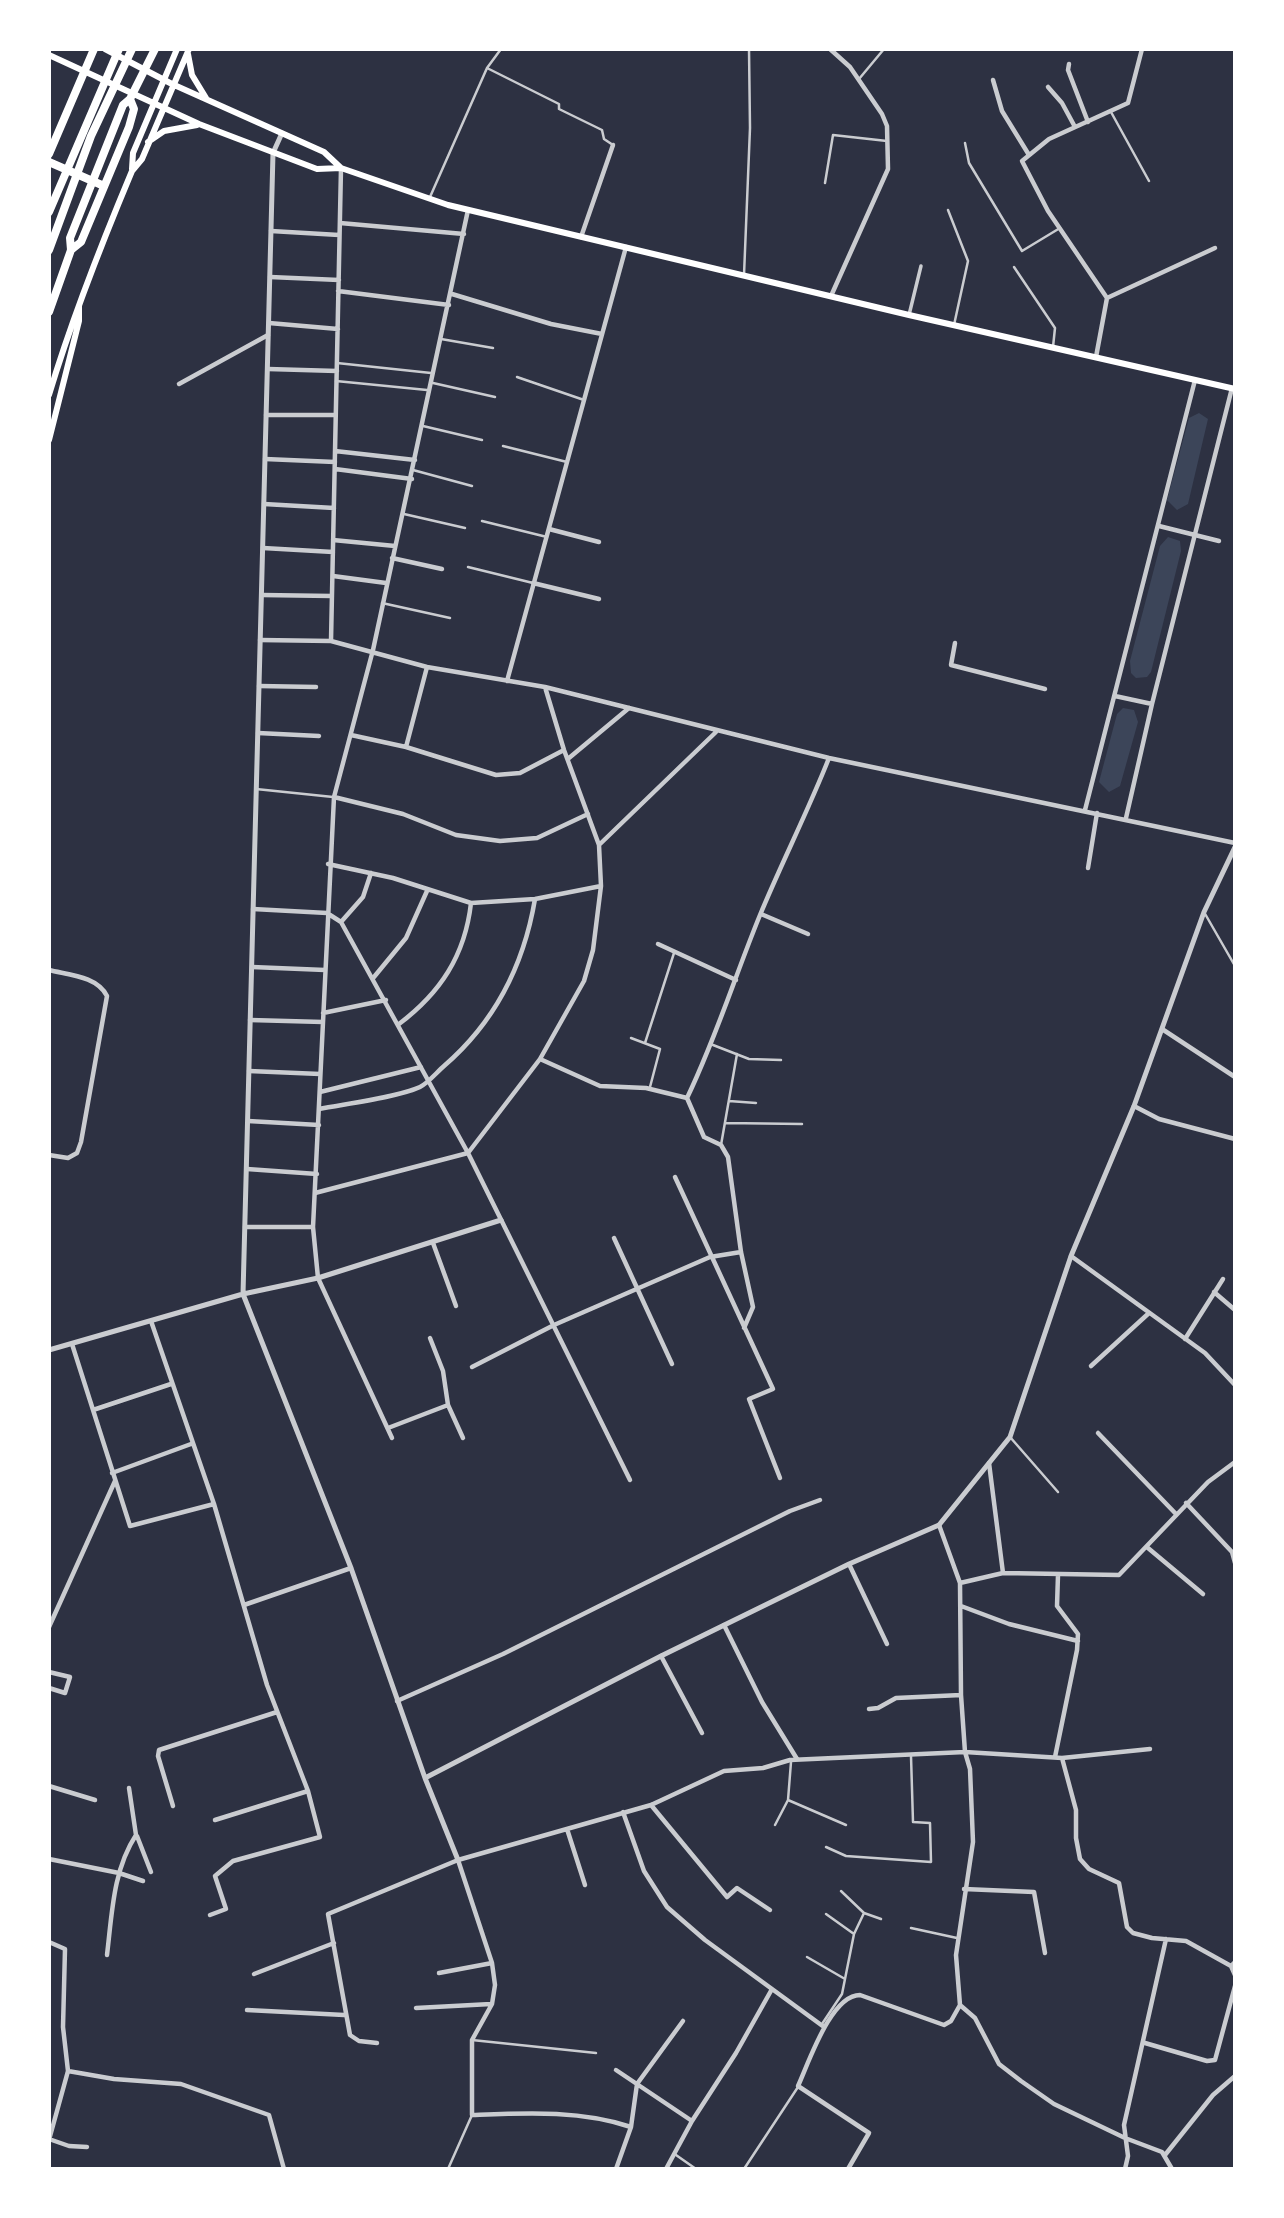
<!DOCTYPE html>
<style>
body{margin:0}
#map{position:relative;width:1284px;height:2218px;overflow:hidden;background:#2d3142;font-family:Literata,serif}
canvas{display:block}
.frame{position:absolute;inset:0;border:51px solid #fff;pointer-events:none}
</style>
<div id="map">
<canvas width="1284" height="2218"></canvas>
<div class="frame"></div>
</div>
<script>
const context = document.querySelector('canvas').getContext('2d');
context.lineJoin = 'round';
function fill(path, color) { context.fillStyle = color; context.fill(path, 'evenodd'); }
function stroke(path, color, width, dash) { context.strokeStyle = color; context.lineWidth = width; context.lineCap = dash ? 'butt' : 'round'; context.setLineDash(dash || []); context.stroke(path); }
fill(new Path2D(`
 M1199,413L1208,419L1188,504L1177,510L1167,500L1189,418Z
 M1168,537L1180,541L1181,551L1151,672L1147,677L1136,678L1131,673L1130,661L1160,546Z
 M1123,708L1134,710L1138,722L1120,786L1109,792L1099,782L1117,714Z`), '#3c4559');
stroke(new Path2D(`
 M487,68L559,104V109L602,130L604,139L613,145
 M859,79L884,49
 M1111,112L1149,181
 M965,143L969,163L1022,251L1060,228
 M825,183L833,135L887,141
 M430,197L487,68L501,49
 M948,210L968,261L954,325
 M1014,267L1055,328L1053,347
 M744,275L750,128L749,49
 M441,339L493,348
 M337,363L431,373
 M517,377L584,400
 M336,381L427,390
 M433,383L495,397
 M423,426L482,440
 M503,446L567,462
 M413,470L472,486
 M404,514L465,528
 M482,521L547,537
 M468,567L533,583
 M382,603L450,618
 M256,789L333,797
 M1204,912L1235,966
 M631,1038L660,1049L650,1087
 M645,1043L674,953
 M713,1045L749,1059L781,1060
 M729,1101L756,1103
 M725,1123L802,1124
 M721,1145L737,1054
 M1010,1437L1058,1492
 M788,1800L846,1825
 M775,1825L788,1800L791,1762
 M826,1847L846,1856L931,1862L930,1823L913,1822L911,1756
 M841,1891L864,1913L854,1934L845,1979
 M864,1913L881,1919
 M826,1914L854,1934
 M911,1928L957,1938
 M807,1957L845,1979L842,1994L822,2024
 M472,2040L596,2053
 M676,2155L696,2169
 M448,2169L472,2115
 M744,2169L798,2087`), '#caccd0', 2.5);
stroke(new Path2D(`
 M909,315L921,266`), '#caccd0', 3.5);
stroke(new Path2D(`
 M830,49L850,67L882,114L887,126L888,169L831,296
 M1069,64L1068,70L1088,122
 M993,80L1002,111L1029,155
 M1048,87L1062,103L1075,127
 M340,223L464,234
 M271,231L339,235
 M581,237L613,145
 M270,277L339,280
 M338,291L449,305
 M452,294L551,324L602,334
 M1107,298L1215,248
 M269,323L338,329
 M1096,357L1107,298L1048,211L1022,161L1049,139L1128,103L1142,49
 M268,369L337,371
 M179,384L268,335
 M266,415H335
 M335,451L415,460
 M265,459L335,462
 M335,469L412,479
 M264,504L334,508
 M1159,526L1219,541
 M549,529L599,542
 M333,540L395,546
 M263,548L333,552
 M392,558L442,569
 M333,576L386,583
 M533,583L599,599
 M262,595L332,596
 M260,640L331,641L427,667L545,687L829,758L1235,843
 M331,641L341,168
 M955,643L951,665L1045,689
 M507,681L626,247
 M259,686L316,687
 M1115,696L1152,704
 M258,733L319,736
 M351,735L406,747L496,775L520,773L564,750
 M406,747L427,667
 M569,758L629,708
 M334,797L403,814L456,835L500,841L537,838L588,814
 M1085,810L1195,380
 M1126,818L1152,704L1232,388
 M599,845L716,732
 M328,864L393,878L471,903L535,899L601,886
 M1088,868L1097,813
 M253,909L327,913L341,922L468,1153L630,1480
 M761,914L808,934
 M341,922L363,897L371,873
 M658,944L736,980
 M252,967L325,970
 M49,970C69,975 97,976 107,996L81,1142L77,1153L68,1158L49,1155
 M374,977L406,938L427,891
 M323,1013L386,1000
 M250,1020L323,1022
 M399,1024C440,993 465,956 471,903
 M1162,1029L1235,1077
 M540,1059L600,1086L646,1088L687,1098
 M249,1071L320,1074
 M320,1092L421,1067
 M1134,1106L1159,1119L1235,1139
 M319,1109C344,1104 399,1097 420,1087C428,1083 437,1072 444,1066C495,1022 524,964 535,899
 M248,1121L319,1125
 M247,1169L317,1174
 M675,1177L773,1389L749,1399L780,1478
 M315,1193L468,1153L540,1059L584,981L593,950L601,886L599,845L564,750L545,687
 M245,1227H313
 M614,1238L672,1364
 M433,1243L456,1306
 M1071,1256L1205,1353L1235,1385
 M1214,1292L1235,1310
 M151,1321L214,1504L267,1685L308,1791L320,1837L233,1861L215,1876L226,1909L210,1915
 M744,1328L753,1307L741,1252L728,1157L721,1145L704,1137L687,1098C716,1038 735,976 760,915C782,862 808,811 829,758
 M430,1338L443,1371L448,1405
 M1185,1339L1223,1279
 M72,1344L130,1526L214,1504
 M1091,1366L1149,1313
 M472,1367L554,1325L710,1257L741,1252
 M93,1410L171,1384
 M388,1428L448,1405L463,1438
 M1098,1433L1176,1514
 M392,1438L318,1278L313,1227L334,797L373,650L468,210
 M989,1463L1003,1573
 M112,1473L191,1444
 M1186,1503L1232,1552L1235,1563
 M939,1525L960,1583L961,1695L965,1752L970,1769L973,1842L956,1955L960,2005L975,2018L999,2064L1021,2081L1054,2104L1125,2138L1162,2152L1172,2169
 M1148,1548L1203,1594
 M849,1564L887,1644
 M960,1583L1003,1573L1119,1575L1208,1482L1235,1462
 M244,1605L351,1568
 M961,1606L1009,1624L1078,1641
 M724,1625L762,1702L797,1759
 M49,1627L115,1481
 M661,1656L702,1733
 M49,1672L70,1677L65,1693L49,1688
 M397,1701L503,1654L790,1511L820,1500
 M869,1709L878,1708L896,1698L961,1695
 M1055,1757L1077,1650L1078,1634L1057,1606L1058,1575
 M1062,1758L1150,1749
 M49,1786L95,1800
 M651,1805L727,1897L737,1888L770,1910
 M173,1806L158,1756L159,1750L277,1712
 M623,1812L644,1871L667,1907L705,1940L824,2027
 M215,1820L308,1791
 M567,1829L585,1885
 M137,1836L151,1872
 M49,1859L119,1873L143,1881
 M458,1860L492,1963L495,1985L492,2004L472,2040V2115C526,2113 580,2110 631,2127L616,2169
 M964,1889L1034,1892L1045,1953
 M49,1942L65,1949L63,2027L68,2071L49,2140
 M107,1955C112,1914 113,1870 136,1835L129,1788
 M1231,1966L1235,1975
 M439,1973L492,1963
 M254,1974L334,1943
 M416,2008L491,2004
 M247,2010L344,2015
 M377,2043L359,2041L350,2035L328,1914L458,1860L651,1805L724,1771L763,1768L790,1760L965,1752L1062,1758L1076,1810V1838L1080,1859L1089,1869L1119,1883L1127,1927L1133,1933L1152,1938L1186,1941L1231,1966L1235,1962
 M1145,2043L1207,2061L1215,2060L1235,1986
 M616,2070L692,2121
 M68,2071L114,2079L181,2084L269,2115L284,2169
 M631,2127L637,2084L683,2021
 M49,2139L69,2146L87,2147
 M1165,2155L1213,2095L1235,2076
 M666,2169L692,2121L736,2053L772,1989
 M848,2169L869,2133L798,2086C809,2062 831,1995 860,1995L944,2025L951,2021L960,2005
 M1125,2169L1128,2156L1124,2125L1166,1939`), '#caccd0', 4.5);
stroke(new Path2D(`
 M282,133L273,153L243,1294L351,1568L425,1778L458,1860
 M49,1350L243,1294L318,1278L501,1220
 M425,1778L661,1656L849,1564L939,1525L1010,1437L1071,1256L1134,1106L1204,912L1235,847`), '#caccd0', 5);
stroke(new Path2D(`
 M105,49L172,84L324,152L341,168
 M188,54L192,75L206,98
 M49,55L199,124L317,169L341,168L448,205L909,315L1235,389
 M148,142L164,131L197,125
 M132,169L133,153L177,49
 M49,395C72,318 101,245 132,171L142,159L189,49
 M49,440L79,321V306`), '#fff', 6);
stroke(new Path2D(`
 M49,154L94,49
 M49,162L104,186
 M49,212L119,49
 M49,250L91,136L132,49
 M71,250L81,242L129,127L134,109L130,99
 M49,312L71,250L70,238L123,105L130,99L155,49`), '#fff', 8);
</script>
